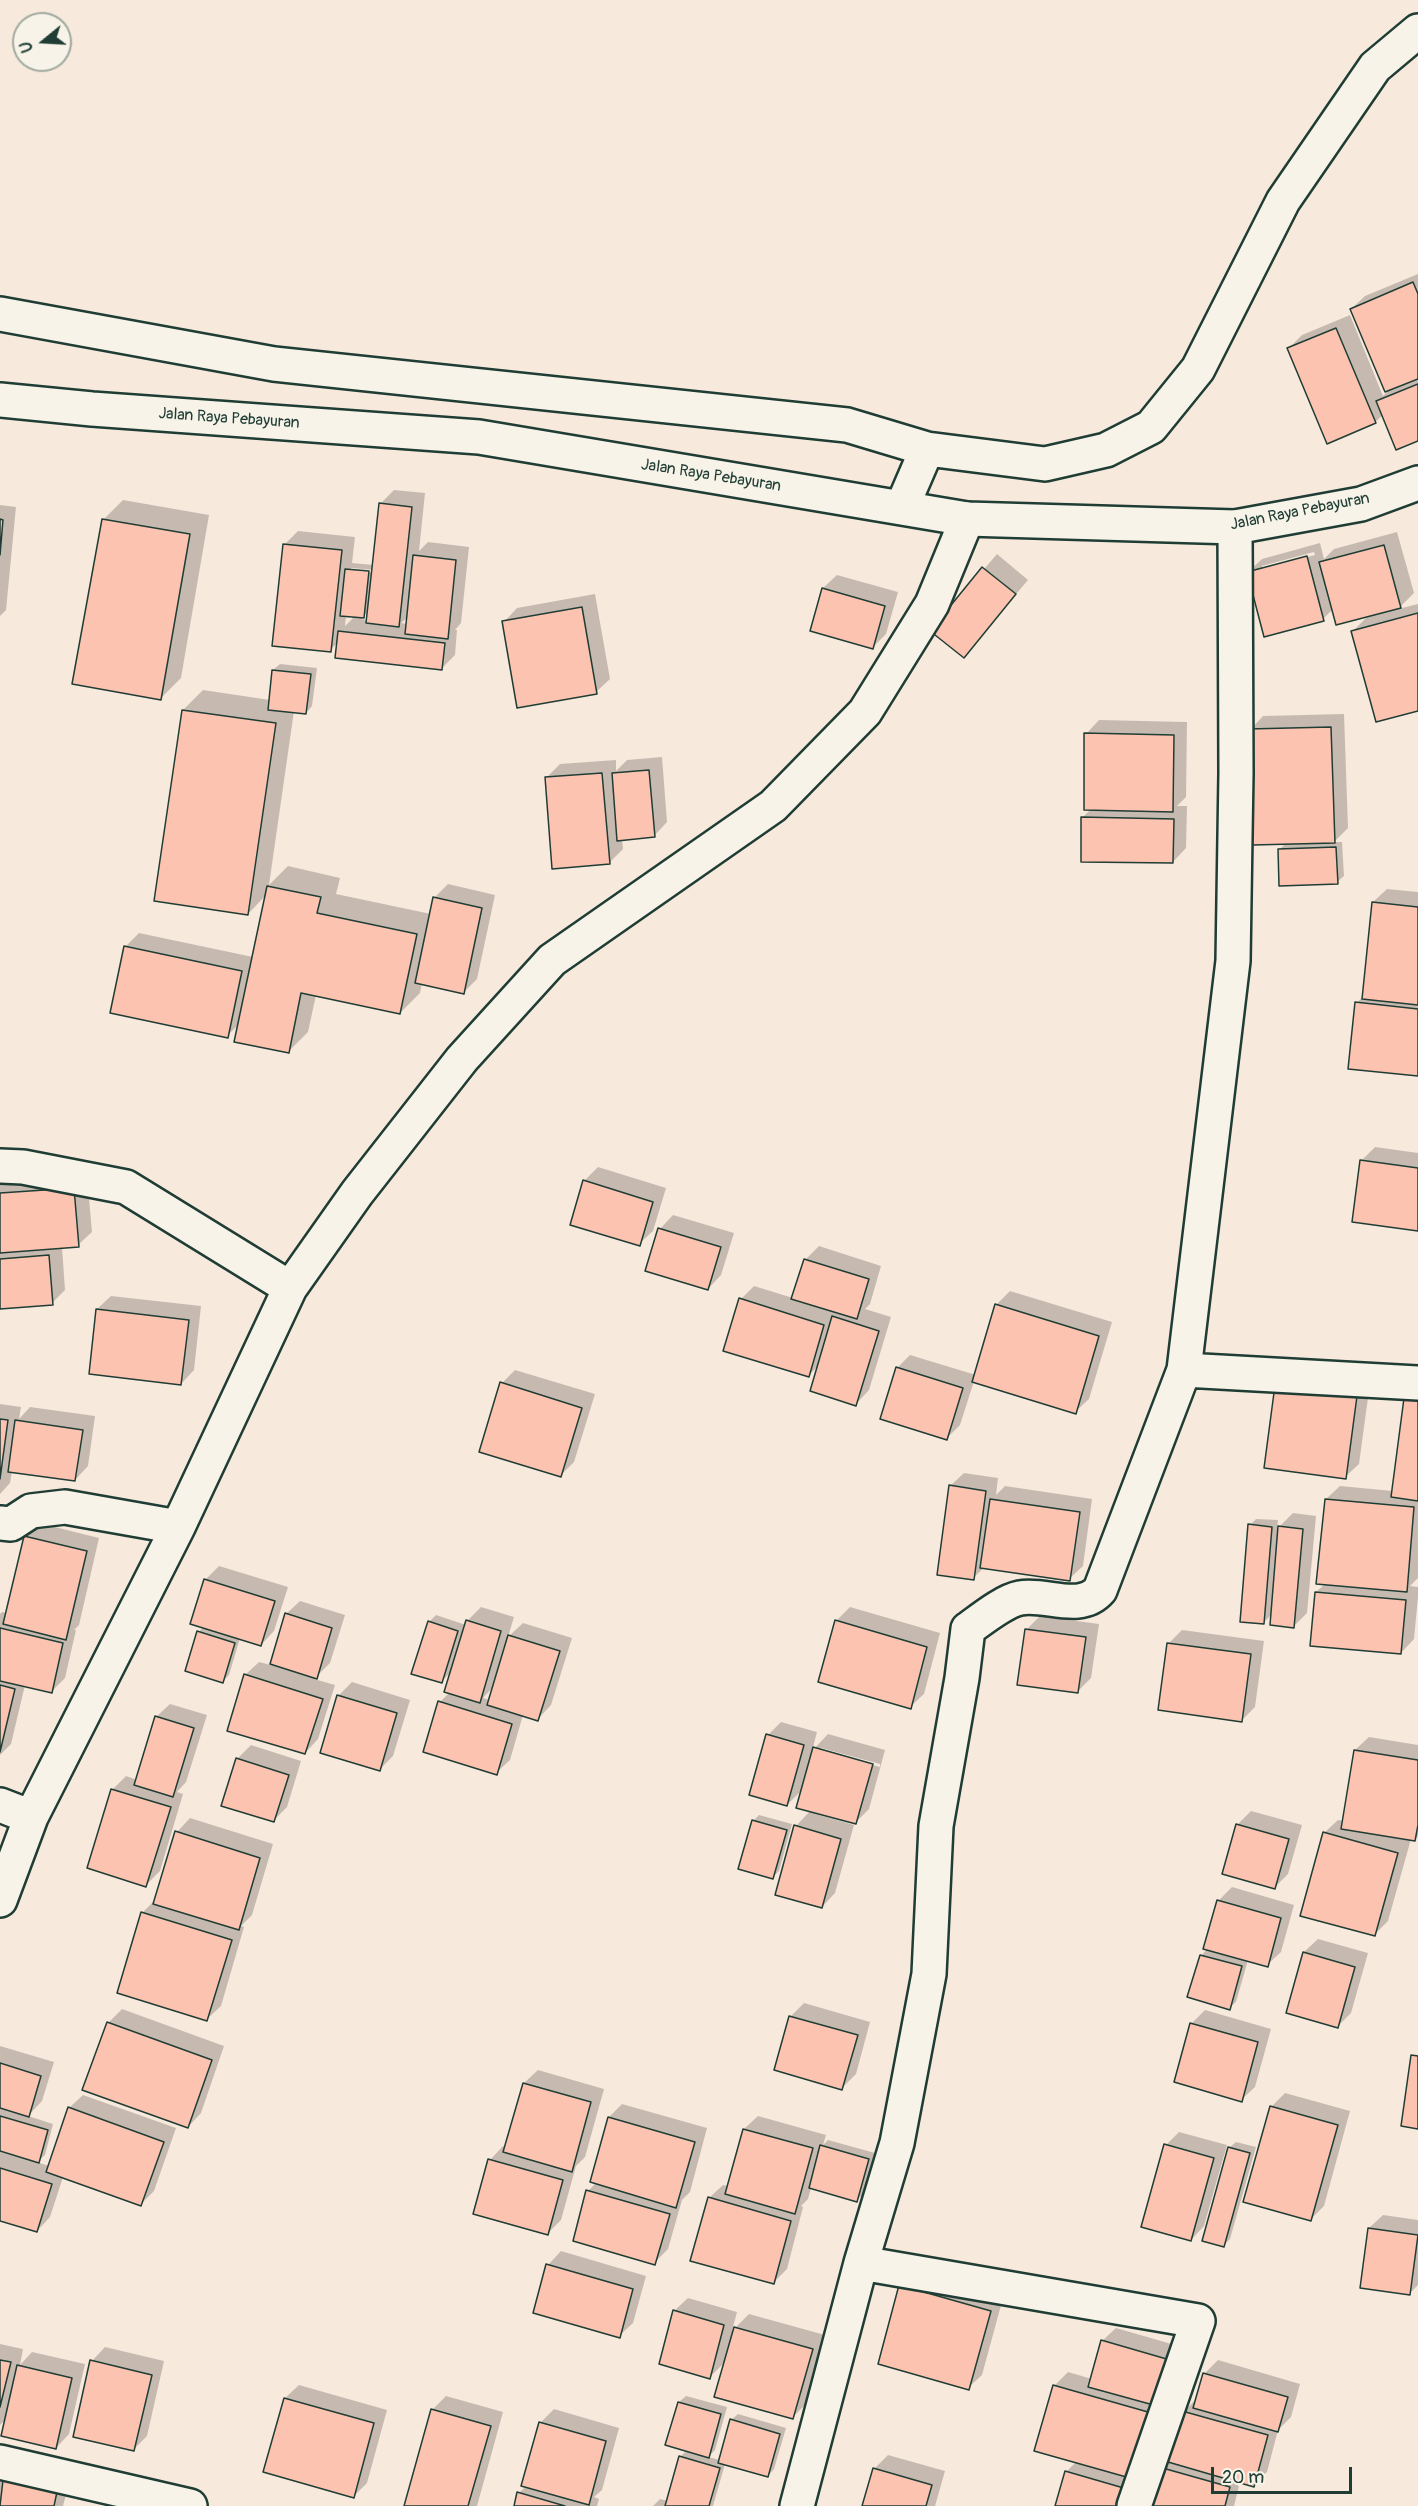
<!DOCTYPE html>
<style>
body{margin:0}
#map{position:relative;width:1418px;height:2506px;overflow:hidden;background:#f8e9dd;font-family:Pangolin,sans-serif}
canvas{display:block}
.north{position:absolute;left:12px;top:12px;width:60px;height:60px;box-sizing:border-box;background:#f7f3e8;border:2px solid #a1aaa0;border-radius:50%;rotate:252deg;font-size:16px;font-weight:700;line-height:24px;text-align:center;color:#1f3d34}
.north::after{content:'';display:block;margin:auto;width:21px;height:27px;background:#1f3d34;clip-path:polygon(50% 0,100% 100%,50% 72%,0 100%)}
.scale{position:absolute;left:1211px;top:2467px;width:141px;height:27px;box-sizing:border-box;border:3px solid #1f3d34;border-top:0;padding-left:8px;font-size:18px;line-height:21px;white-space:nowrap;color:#1f3d34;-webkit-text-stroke:4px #f7f3e8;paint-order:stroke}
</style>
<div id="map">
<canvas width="1418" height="2506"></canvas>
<div class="north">U</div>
<div class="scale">20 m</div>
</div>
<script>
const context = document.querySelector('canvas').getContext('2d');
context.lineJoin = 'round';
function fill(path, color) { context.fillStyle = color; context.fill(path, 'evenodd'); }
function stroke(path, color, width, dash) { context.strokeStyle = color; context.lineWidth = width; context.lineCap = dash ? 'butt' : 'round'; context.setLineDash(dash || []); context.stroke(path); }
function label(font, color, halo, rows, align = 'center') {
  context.font = font + ' Pangolin,sans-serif'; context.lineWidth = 5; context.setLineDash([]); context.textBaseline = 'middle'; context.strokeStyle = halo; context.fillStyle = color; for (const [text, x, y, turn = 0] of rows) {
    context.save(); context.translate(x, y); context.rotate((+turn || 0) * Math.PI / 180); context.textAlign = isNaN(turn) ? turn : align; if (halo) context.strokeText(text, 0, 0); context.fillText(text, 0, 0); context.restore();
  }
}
fill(new Path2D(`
 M1418,274V439L1383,415L1375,422L1289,348L1302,335L1350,315L1383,396L1387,392L1351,309L1365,296Z
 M394,490L425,493L419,551L428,542L469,547L461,623L455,630H457L455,655L441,669L338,642L330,650L285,544L298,531L355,537L352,563L374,565L381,503ZM351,568L376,570V573L351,571ZM369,611L368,620L361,619ZM346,615L355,616L345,626ZM408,617L407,624L401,623Z
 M123,500L209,515L181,678L161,698L103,520Z
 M0,505L16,507L6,610L0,616Z
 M1397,532L1414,593L1398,609L1418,604V709L1353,631L1369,615L1333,609L1323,619L1248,572L1262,559L1320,543L1324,559L1334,549ZM1314,552L1315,555L1262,569V566Z
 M997,554L1028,580L964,656L932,630Z
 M837,575L898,592L886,634L873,647L823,588Z
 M595,594L610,679L596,692L504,622L517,608Z
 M280,664L317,668L312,706L306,713L294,711L269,885L288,866L340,878L336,894L431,914L434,898L448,884L495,895L477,979L464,992L422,983L420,993L400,1013L316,995L308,1032L289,1051L239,1024L227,1036L125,947L139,933L253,957L266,895L248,914L183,710L203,690L270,700L273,670Z
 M1344,714L1348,828L1334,842H1342L1344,876L1337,882L1279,850L1286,843L1250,730L1263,716Z
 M1099,720L1187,722L1186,797L1177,806H1187L1186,848L1173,862L1082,818L1092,808L1086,734Z
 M662,757L667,822L654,836L622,839L623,849L609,863L546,778L560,764L616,760V771L627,760Z
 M1387,889L1418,892V1075L1357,1003L1363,996L1373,902Z
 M1375,1147L1418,1153V1229L1361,1161Z
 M598,1167L666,1188L653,1231L639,1244L584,1181Z
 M87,1175L92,1232L78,1245L62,1247L65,1290L52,1303L0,1308V1181Z
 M673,1215L734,1233L721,1275L708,1289L660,1229Z
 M819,1246L881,1266L870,1304L865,1309L891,1317L869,1390L856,1404L819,1365L808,1376L741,1299L754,1286L793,1298L805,1260Z
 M1010,1291L1112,1322L1089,1399L1075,1412L974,1381L960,1425L947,1438L897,1368L910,1355L976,1375L997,1304Z
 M111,1296L201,1306L194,1370L181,1384L97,1309Z
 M515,1370L595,1394L574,1462L561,1475L502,1383Z
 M1370,1383L1359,1464L1345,1477L1265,1466Z
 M1418,1387V1578L1410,1586L1418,1587V1597L1414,1639L1401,1653L1316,1592L1325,1584L1326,1499L1340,1486L1393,1491L1406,1399Z
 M0,1404L21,1407L19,1419L30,1407L95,1416L88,1466L75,1480L12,1471L10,1483L0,1494Z
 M964,1473L998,1478L996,1495L1005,1486L1092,1499L1083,1566L1069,1579L985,1567L973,1578L950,1486Z
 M1293,1513L1316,1516L1307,1613L1294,1626L1272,1614L1263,1623L1250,1525L1256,1519L1278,1520L1277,1529Z
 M39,1523L99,1538L79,1625L74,1630H76L65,1678L51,1692L25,1685L11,1744L0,1755V1614L2,1612L7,1613L26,1537Z
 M219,1566L288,1587L274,1631L261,1645L240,1638L229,1675L223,1681L199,1632L203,1627L205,1580Z
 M300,1601L345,1615L330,1663L314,1679L335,1685L318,1739L305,1753L245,1675L259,1662L271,1665L286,1614Z
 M481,1607L514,1617L508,1637L523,1623L572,1638L551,1705L538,1719L523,1715L510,1760L496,1773L440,1702L450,1692L452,1671L442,1681L429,1622L436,1615L466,1625L467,1621ZM494,1686L490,1700L483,1698Z
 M850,1607L940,1633L924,1694L910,1707L836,1621Z
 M1040,1616L1099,1624L1091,1678L1078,1691L1026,1630Z
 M1182,1630L1264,1641L1255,1707L1242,1720L1169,1643Z
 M352,1682L410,1700L393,1756L379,1770L338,1696Z
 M170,1704L207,1715L186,1782L177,1792L183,1794L160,1871L146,1885L112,1790L126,1776L137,1780L156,1717Z
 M781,1722L817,1732L812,1751L828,1734L885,1750L869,1809L856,1822L816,1812V1814L854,1825L835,1893L822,1907L796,1826L811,1810L803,1789L787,1805L768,1735ZM821,1748L880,1764V1767L821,1751Z
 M1369,1737L1418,1745V1836L1415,1840L1411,1839L1388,1921L1374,1935L1324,1833L1338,1820L1344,1821L1355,1750Z
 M251,1745L301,1761L287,1807L274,1820L237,1759Z
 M1251,1811L1302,1825L1288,1874L1275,1887L1237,1825Z
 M759,1815L792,1824L779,1871L773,1877L753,1821Z
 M190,1818L273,1844L252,1915L241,1926L244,1927L221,2006L207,2019L142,1913L156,1899L177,1832Z
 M1232,1887L1294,1905L1281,1952L1267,1965L1248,1960L1236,2002L1229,2008L1201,1956L1208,1948L1218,1901Z
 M1318,1939L1368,1953L1351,2013L1338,2026L1304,1952Z
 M804,2003L870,2022L856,2074L842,2088L790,2017Z
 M122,2009L224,2046L201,2113L188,2127L108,2023Z
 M1205,2010L1271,2029L1255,2087L1241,2100L1191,2024Z
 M0,2046L54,2062L42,2101L28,2116L53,2124L45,2155L37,2162L49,2166L69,2108L83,2095L176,2128L154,2191L141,2204L63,2177L50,2217L37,2231L0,2219Z
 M538,2070L604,2089L585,2157L576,2166L561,2220L547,2234L490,2160L503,2146L507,2147L524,2083Z
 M1285,2093L1350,2111L1324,2206L1310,2220L1271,2107Z
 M622,2104L707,2128L690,2192L682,2200L668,2249L654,2263L588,2191L596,2183L609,2117Z
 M758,2116L826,2135L823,2145L828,2140L875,2153L863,2194L856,2201L811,2188L808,2199L801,2206L803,2207L787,2269L773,2283L709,2198L723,2185L728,2186L744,2129Z
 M1179,2132L1227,2145L1204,2226L1191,2240L1166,2145Z
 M1236,2142L1256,2147L1230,2239L1224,2245L1229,2148Z
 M1383,2215L1418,2220V2285L1410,2293L1369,2228Z
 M561,2251L646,2276L633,2323L619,2336L548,2265Z
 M901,2286L1003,2298L982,2375L968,2388Z
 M688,2298L737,2312L732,2331L749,2314L825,2335L806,2404L792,2418L726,2361L710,2377L674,2311Z
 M1116,2328L1182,2347L1138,2506H1057L1066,2472L1077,2461L1054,2386L1068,2372L1092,2379L1102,2341Z
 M0,2344L23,2349L20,2365L32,2352L85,2364L69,2434L56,2448L7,2418L0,2425Z
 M105,2347L164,2361L147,2436L133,2450L92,2361Z
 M1218,2360L1300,2384L1291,2417L1278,2430L1267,2472L1253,2485L1240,2482L1234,2506H1150L1160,2468L1171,2457L1184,2412L1197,2398L1204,2374Z
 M299,2385L387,2410L367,2483L354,2496L265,2471L285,2398Z
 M446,2396L503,2412L477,2506H406L432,2410Z
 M686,2396L727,2407L715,2450L708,2457L720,2460L731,2420L738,2414L786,2428L774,2469L768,2476L725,2464L713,2506H653L660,2499L668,2501L680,2457L687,2450L679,2402Z
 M554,2409L619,2428L602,2490L594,2497L599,2499L597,2506H515L519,2493L526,2486L540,2423Z
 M888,2455L945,2471L935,2506H864L874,2469Z
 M0,2460L7,2462L2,2483L18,2467L70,2479L63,2506H0Z`), '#0003');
const building = new Path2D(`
 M1413,282L1418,294V379L1385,392L1350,309Z
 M1336,328L1376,423L1327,444L1287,348Z
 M1418,384V441L1396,450L1376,401Z
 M379,503L412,507L399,627L366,623Z
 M0,519L3,520L0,555Z
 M102,519L190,534L161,700L72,684Z
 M283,544L342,550L331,652L272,646Z
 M1384,545L1401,608L1336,625L1319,562Z
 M413,555L456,560L448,639L405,634Z
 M1307,556L1324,621L1264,637L1247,572Z
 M982,567L1016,594L964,658L930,631Z
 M345,569L369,571L364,618L340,616Z
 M822,588L885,606L873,649L810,631Z
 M582,607L597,694L517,708L502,621Z
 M1418,613V711L1376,722L1351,631Z
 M338,631L445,643L442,670L335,658Z
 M272,670L311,674L306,714L268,710Z
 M182,710L276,723L248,915L154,901Z
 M1331,727L1335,843L1252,845L1248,729Z
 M1084,733L1174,735L1173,812L1084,810Z
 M649,770L655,837L617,841L612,773Z
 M602,773L610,864L552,869L545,777Z
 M1081,817L1174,819L1173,863L1081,862Z
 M1336,847L1338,884L1279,886L1278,849Z
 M267,886L321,897L317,913L417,934L400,1014L301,993L289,1053L234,1042Z
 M433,897L482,908L464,994L415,983Z
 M1372,902L1418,907V1005L1362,999Z
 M124,946L242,971L228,1038L110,1013Z
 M1355,1002L1418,1009V1076L1348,1069Z
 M1360,1160L1418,1168V1231L1352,1222Z
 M583,1180L653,1202L640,1246L570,1225Z
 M74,1188L79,1247L0,1253V1193Z
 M658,1228L721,1247L708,1290L645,1271Z
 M49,1255L53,1305L0,1309V1259Z
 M804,1259L869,1279L857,1319L791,1299Z
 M739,1298L824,1325L809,1377L723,1351Z
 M995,1304L1099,1336L1076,1414L972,1382Z
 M96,1309L189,1320L181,1385L89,1374Z
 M832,1316L879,1331L856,1406L810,1391Z
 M896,1367L963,1388L947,1440L880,1419Z
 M500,1382L582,1408L561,1477L479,1452Z
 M1275,1385L1357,1396L1346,1479L1264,1468Z
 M1404,1398L1418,1400V1501L1391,1497Z
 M0,1419L8,1420L0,1479Z
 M15,1420L83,1430L75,1481L8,1472Z
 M949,1485L986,1491L974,1580L937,1575Z
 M990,1499L1080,1512L1070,1581L980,1568Z
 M1325,1499L1414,1507L1407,1592L1316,1584Z
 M1248,1524L1272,1527L1264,1624L1240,1622Z
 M1278,1526L1303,1529L1294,1628L1270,1625Z
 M24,1536L87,1551L66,1640L3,1624Z
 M204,1579L275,1601L261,1646L190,1624Z
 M1315,1592L1406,1600L1401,1654L1310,1646Z
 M285,1613L332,1628L317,1679L270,1664Z
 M466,1620L501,1631L480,1703L444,1692Z
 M835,1620L927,1647L911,1709L818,1682Z
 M428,1621L458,1631L442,1683L411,1674Z
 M0,1628L63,1643L52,1693L0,1681Z
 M1025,1629L1086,1637L1078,1693L1017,1685Z
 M197,1631L235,1643L223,1683L185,1671Z
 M508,1635L560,1651L538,1721L487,1705Z
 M1167,1643L1251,1654L1242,1722L1158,1710Z
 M244,1674L323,1699L305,1754L227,1731Z
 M0,1685L15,1689L0,1752Z
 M337,1695L397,1713L380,1771L320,1753Z
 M438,1701L512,1724L497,1775L423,1752Z
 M155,1716L194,1728L173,1797L134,1785Z
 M766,1734L804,1745L787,1806L749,1795Z
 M813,1747L873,1764L856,1824L796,1808Z
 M1354,1750L1418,1760V1825L1415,1841L1341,1829Z
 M236,1758L289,1775L274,1822L221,1806Z
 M111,1789L171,1807L146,1887L87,1868Z
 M752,1820L787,1830L773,1879L738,1869Z
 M1236,1824L1289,1839L1275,1889L1222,1874Z
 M794,1825L841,1839L822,1908L775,1895Z
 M175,1831L260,1858L239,1930L153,1904Z
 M1323,1832L1398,1853L1375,1936L1300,1916Z
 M1217,1900L1281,1918L1268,1967L1203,1949Z
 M141,1912L232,1940L207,2021L117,1993Z
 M1303,1952L1355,1967L1338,2028L1286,2013Z
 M1200,1955L1242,1966L1230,2010L1187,1997Z
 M789,2016L858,2035L842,2090L774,2070Z
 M107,2022L212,2060L188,2128L82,2090Z
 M1190,2023L1258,2042L1242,2102L1174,2082Z
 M1411,2055L1418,2056V2129L1401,2126Z
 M0,2063L41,2076L29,2117L0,2108Z
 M523,2083L591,2102L572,2172L503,2152Z
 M1270,2106L1338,2125L1311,2221L1243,2202Z
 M68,2107L164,2142L141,2206L46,2172Z
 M0,2116L48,2130L39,2163L0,2151Z
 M608,2117L695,2142L676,2208L590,2182Z
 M743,2129L813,2148L795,2214L725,2194Z
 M1164,2144L1214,2158L1191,2241L1141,2227Z
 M820,2145L869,2159L857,2202L809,2188Z
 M1228,2147L1250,2153L1224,2247L1202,2241Z
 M488,2159L563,2180L548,2235L473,2214Z
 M0,2168L52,2184L37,2232L0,2221Z
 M586,2190L670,2214L655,2265L573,2241Z
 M708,2197L791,2221L774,2284L690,2261Z
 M1368,2228L1418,2235L1410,2295L1360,2288Z
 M546,2264L633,2289L620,2338L533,2313Z
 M899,2285L991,2311L969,2390L878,2364Z
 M673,2310L724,2325L710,2379L659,2364Z
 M734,2327L813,2349L793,2419L714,2397Z
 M1101,2340L1170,2360L1157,2406L1088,2387Z
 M0,2360L11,2362L0,2407Z
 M90,2360L152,2375L134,2451L73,2437Z
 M17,2365L72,2378L56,2449L1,2436Z
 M1203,2373L1288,2397L1278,2432L1193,2408Z
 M1053,2385L1155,2414L1137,2480L1034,2451Z
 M284,2398L374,2423L354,2498L263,2472Z
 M678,2402L721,2414L709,2458L665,2445Z
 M431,2409L491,2426L468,2506H404Z
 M1182,2411L1268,2435L1254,2487L1168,2462Z
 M730,2419L780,2434L768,2477L718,2463Z
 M539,2422L606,2441L589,2505L521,2486Z
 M679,2456L720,2468L709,2506H665Z
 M1159,2467L1230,2487L1225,2506H1148Z
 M873,2468L932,2485L926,2506H862Z
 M1065,2471L1134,2491L1129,2506H1055Z
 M3,2480L57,2492L54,2506H0Z
 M517,2492L565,2506H514Z`);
fill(building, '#fcc3b1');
stroke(building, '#1f3d34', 1.5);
const minor = new Path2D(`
 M0,314L274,364L847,425L927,449L902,507
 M927,449L1045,464L1106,450L1151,427L1198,369L1283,201L1375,67L1418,31
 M0,1166L23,1167L126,1187L290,1288
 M1184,1370L1418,1383
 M0,1523L11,1524L31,1511L65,1507L178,1527
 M0,1805L31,1817
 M0,1900L31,1817L178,1527L290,1288L357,1193L462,1059L552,960L773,806L865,712L932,604L967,519
 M861,2263L1198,2321L1134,2506
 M0,2462L190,2506
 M797,2506L861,2263L897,2143L929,1974L936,1826L962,1678L968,1629C982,1619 1004,1601 1020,1598C1046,1593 1080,1613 1100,1590L1184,1370L1233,961L1236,773L1235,527`);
const major = new Path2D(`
 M0,400L92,409L479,437L967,519L1235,527L1361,504L1418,483`);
stroke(minor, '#1f3d34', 38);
stroke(major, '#1f3d34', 38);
stroke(minor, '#f7f3e8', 33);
stroke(major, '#f7f3e8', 33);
label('16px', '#1f3d34', '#f7f3e8', [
 ["Jalan Raya Pebayuran",229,419,4],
 ["Jalan Raya Pebayuran",711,476,9],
 ["Jalan Raya Pebayuran",1300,512,-11]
]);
</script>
